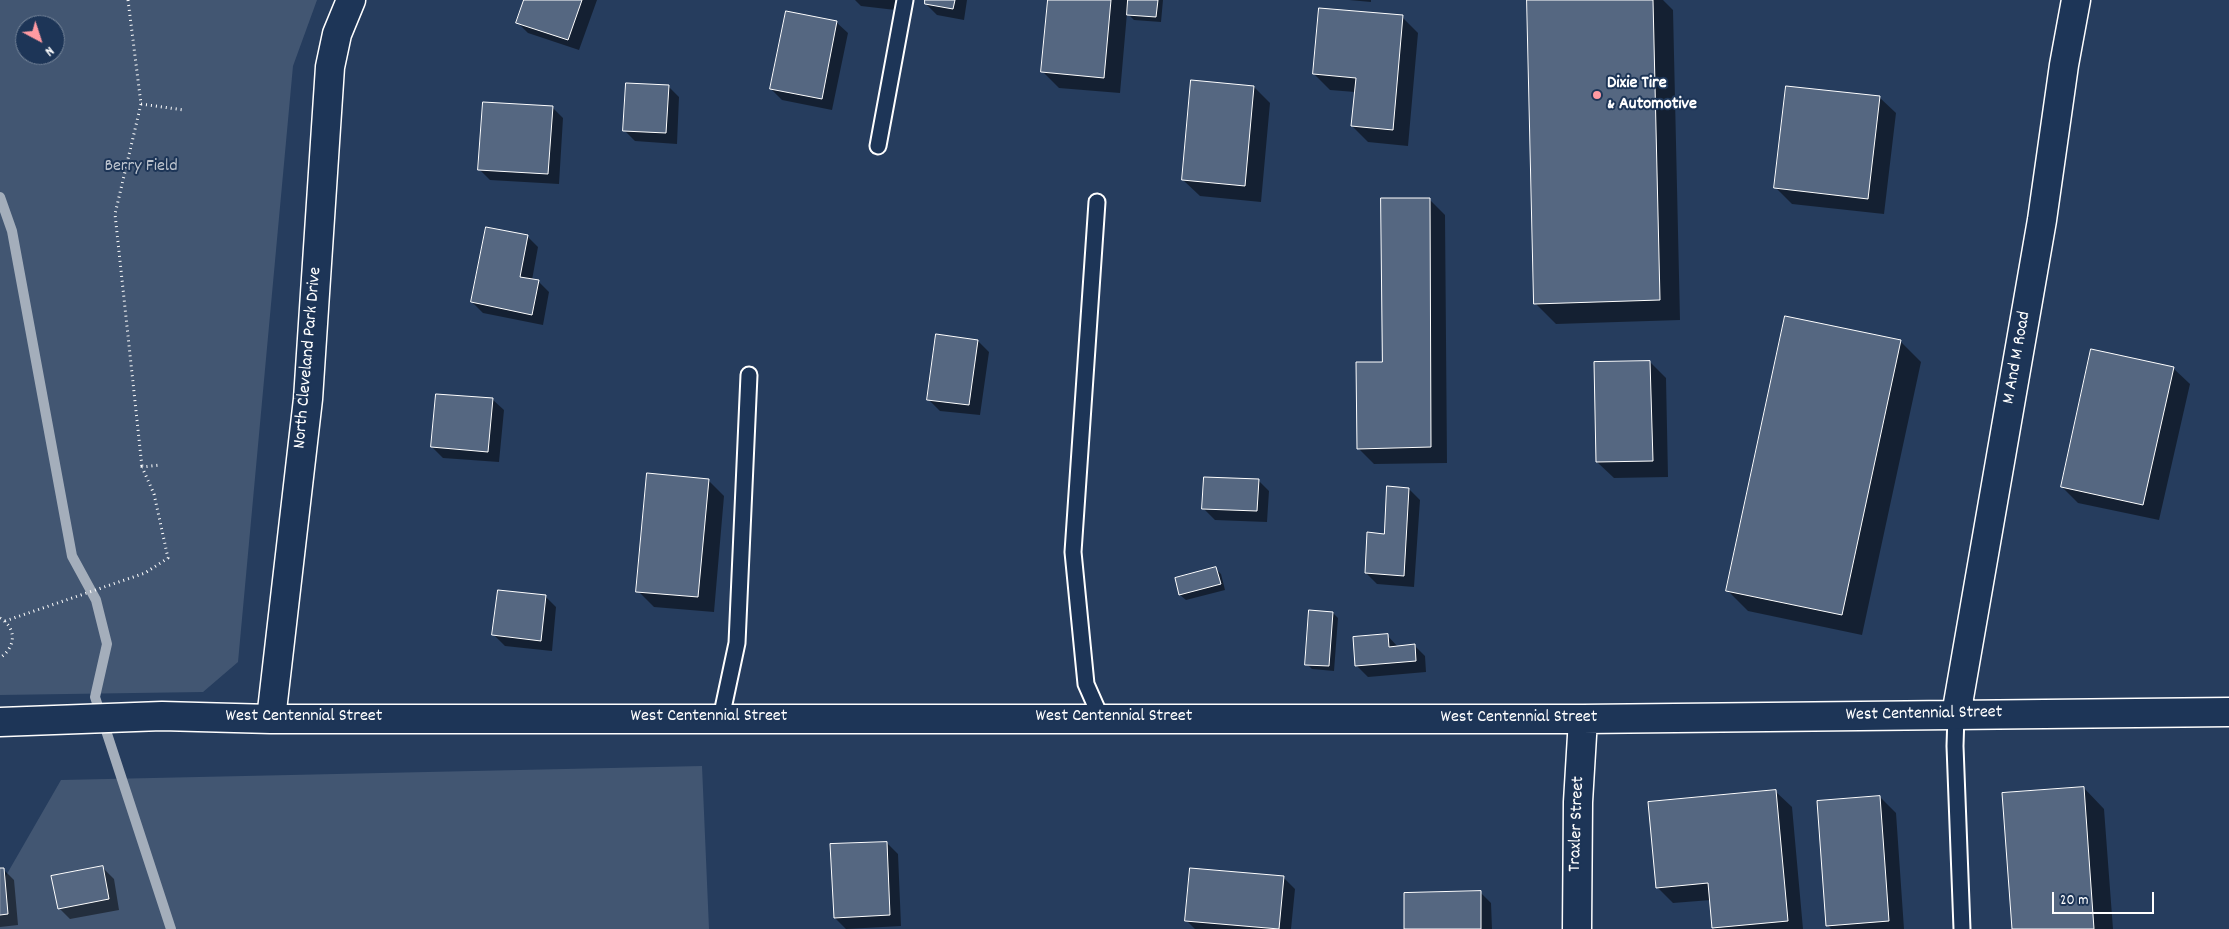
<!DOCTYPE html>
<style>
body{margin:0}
#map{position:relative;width:2229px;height:929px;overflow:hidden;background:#263d5e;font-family:Dekko,sans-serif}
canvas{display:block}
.north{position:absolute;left:15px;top:15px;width:50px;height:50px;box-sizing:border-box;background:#1d3557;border:1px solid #77869a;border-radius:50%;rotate:140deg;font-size:14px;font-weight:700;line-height:20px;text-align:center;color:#fff}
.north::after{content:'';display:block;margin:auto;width:18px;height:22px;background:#ff9aa2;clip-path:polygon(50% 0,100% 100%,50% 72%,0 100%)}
.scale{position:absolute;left:2052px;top:892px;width:102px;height:22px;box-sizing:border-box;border:2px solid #fff;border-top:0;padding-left:6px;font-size:15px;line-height:18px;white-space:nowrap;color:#fff;-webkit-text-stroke:4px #1d3557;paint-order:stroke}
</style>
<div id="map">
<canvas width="2229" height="929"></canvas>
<div class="north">N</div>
<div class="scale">20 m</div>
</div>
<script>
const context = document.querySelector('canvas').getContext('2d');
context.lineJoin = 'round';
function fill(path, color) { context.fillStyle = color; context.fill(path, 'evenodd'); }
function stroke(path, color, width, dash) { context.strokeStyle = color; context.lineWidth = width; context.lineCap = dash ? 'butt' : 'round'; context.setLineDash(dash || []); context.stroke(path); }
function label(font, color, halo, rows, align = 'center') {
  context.font = font + ' Dekko,sans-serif'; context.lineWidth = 4; context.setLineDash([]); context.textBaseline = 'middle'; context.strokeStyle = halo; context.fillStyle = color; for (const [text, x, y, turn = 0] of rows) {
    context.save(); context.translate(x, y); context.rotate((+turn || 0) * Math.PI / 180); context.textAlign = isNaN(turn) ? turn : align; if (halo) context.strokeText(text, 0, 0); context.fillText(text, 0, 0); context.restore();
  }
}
fill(new Path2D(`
 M0,0H317L293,66L238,662L203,692L0,695ZM25,25H55V55H25Z
 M702,766L709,929H0V886L61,780Z`), '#425672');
fill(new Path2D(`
 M525,0H597L579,50L528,33L517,22Z
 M855,0H906L904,11L861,6Z
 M927,0H967L964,20L937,15L926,4Z
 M1049,0H1163L1161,22L1134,20L1127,13L1120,93L1059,88L1043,72Z
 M1349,0H1371V2Z
 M1528,0H1663L1673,10L1680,320L1556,324L1535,303Z
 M1402,17L1418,33L1408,146L1368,142L1352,126L1355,92L1330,90L1314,74Z
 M836,22L848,33L832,110L782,100L771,89Z
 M1192,81L1254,87L1270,103L1261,202L1200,196L1183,180Z
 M668,86L679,97L677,144L635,141L624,130Z
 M1879,97L1896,113L1884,214L1792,204L1776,188Z
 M552,107L563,118L559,184L490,180L479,169Z
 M1429,199L1445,215L1447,463L1374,464L1358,448Z
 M527,236L538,247L532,280L538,281L549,292L543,325L483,313L472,302Z
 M978,341L989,352L980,415L940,411L929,400Z
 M1900,341L1921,362L1862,635L1748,611L1727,590Z
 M1650,362L1666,378L1668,477L1614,478L1597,462Z
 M2173,368L2190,384L2159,520L2078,503L2062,487Z
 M492,399L504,410L499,462L443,458L432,447Z
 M708,480L724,496L714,612L654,607L638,591Z
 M1258,480L1269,491L1267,522L1215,520L1204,509Z
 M1409,489L1420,500L1414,587L1377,584L1366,573Z
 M1216,569L1221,574L1225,590L1186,600L1180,595L1176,579Z
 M545,596L556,607L552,651L505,646L494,635Z
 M1333,613L1338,618L1334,671L1312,669L1307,664Z
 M1387,635L1398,647L1414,645L1425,656L1426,672L1368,677L1357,666L1354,638Z
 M2084,788L2104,809L2113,929H2013Z
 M1775,791L1792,807L1803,929H1714L1711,900L1673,903L1657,887Z
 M1880,797L1896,813L1904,929H1831L1828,925Z
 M887,843L898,854L901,926L846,929L835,918Z
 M103,868L114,879L119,910L70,919L59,908Z
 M3,869L14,880L18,925L0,927V870Z
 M1283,877L1295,889L1291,929H1195L1186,920Z
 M1480,892L1491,903L1492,929H1406Z`), '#0007');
stroke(new Path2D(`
 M0,197L12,231L72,556L96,600L107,644L95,697L171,929`), '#a4aebb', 10);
const building = new Path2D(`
 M524,0H582L568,40L516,23Z
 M925,0H955L953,9L925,4Z
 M1048,0H1111L1104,78L1041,72Z
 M1128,0H1158L1156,17L1127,15Z
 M1527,0H1653L1660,300L1534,304Z
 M1319,8L1403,15L1393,130L1351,126L1356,78L1313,74Z
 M786,11L837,21L822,99L770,89Z
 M1191,80L1254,86L1245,186L1182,180Z
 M626,83L669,85L666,133L623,131Z
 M1786,86L1880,96L1868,199L1774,188Z
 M483,102L553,106L548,174L478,170Z
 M1381,198H1430L1431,447L1357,449L1356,362H1382Z
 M486,227L528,235L520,277L539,280L532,315L471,302Z
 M1785,316L1901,340L1842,615L1726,591Z
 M936,334L978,340L969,405L927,400Z
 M2091,349L2174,367L2143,505L2061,487Z
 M1650,361L1653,461L1596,462L1594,362Z
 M436,394L493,398L488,452L431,447Z
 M647,473L709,479L698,597L636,592Z
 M1204,477L1259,479L1257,511L1202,509Z
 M1387,486L1409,488L1404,576L1365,573L1367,532L1384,534Z
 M1216,567L1221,584L1179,595L1175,578Z
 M498,590L546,595L541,641L492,635Z
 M1309,610L1333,612L1329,666L1305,665Z
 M1388,634L1389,647L1415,644L1416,661L1355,666L1353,637Z
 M2084,787L2094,929H2012L2002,793Z
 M1776,790L1788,921L1712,928L1708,883L1656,888L1648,802Z
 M1880,796L1889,921L1826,926L1817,801Z
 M887,842L890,915L834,918L830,844Z
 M103,866L109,899L58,909L51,876Z
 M0,868H4L8,914L0,915Z
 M1190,868L1284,876L1279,929L1185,921Z
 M1481,891V929H1404V893Z`);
fill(building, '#556781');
stroke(building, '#fff', 1);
const lane = new Path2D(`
 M878,146L905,0
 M1097,202L1073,552L1086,684L1101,718
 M1956,715L1955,746L1962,929
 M721,718L737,643L749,375`);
const street = new Path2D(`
 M1956,715L2042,220L2064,65L2076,0
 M271,719L308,399L330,67L337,34L351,0
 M0,722L162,716L271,719H1583L2229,712
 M1577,929L1578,802L1583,719`);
stroke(lane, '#fff', 19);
stroke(street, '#fff', 31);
stroke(new Path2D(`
 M128,0L141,104L115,214L142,467
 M141,104L184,110
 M0,618C17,628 16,647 0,658
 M5,621L145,573L168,558L154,494L142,467L160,465`), '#fff', 3, [1, 4]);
stroke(lane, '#1d3557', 15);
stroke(street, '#1d3557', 28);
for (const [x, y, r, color] of [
 [1597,95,5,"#ff9aa2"]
]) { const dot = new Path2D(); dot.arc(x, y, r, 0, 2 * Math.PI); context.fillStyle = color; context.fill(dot); stroke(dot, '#1d3557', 2); }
label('bold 18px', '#fff', '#1d3557', [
 ["Dixie Tire",1607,85],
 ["& Automotive",1607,106]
], 'left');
label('18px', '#bdc4ce', '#1d3557', [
 ["Berry Field",141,168]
]);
label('18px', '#fff', '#1d3557', [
 ["North Cleveland Park Drive",309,358,-85],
 ["M And M Road",2018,358,-80],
 ["West Centennial Street",1924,715,-1],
 ["West Centennial Street",304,718],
 ["West Centennial Street",709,718],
 ["West Centennial Street",1114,718],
 ["West Centennial Street",1519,719],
 ["Traxler Street",1578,824,-88]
]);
</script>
